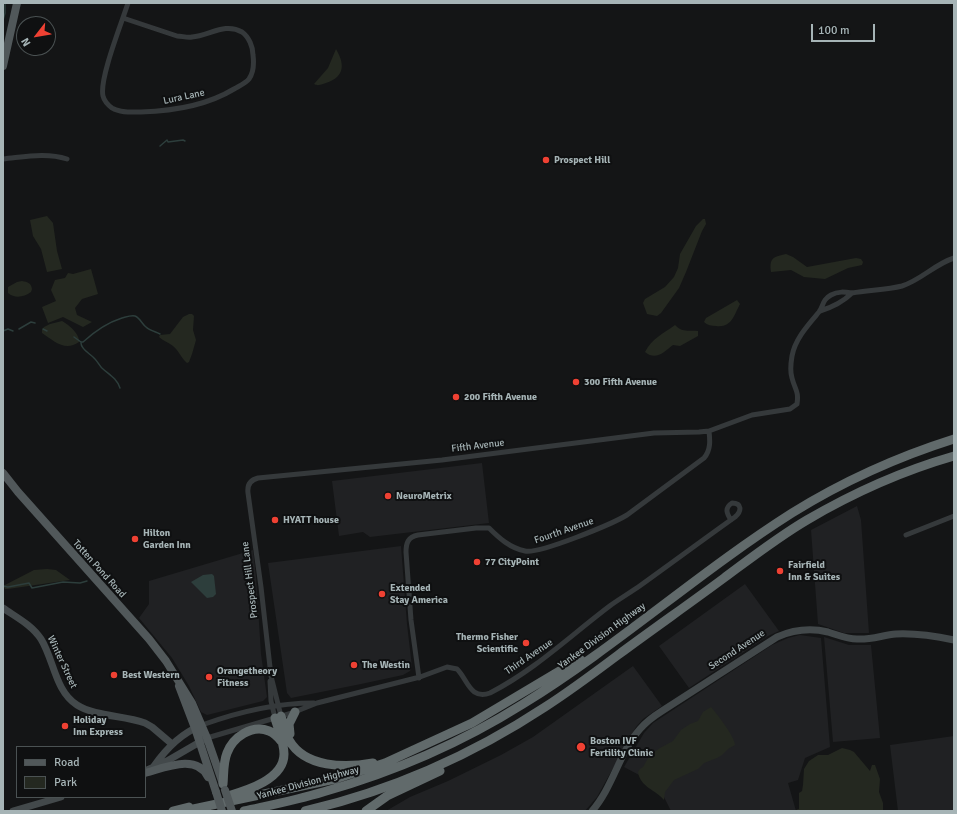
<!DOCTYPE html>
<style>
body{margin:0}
#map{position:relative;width:957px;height:814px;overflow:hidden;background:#141516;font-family:Signika,sans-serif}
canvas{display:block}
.frame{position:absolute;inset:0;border:4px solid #a6b4b6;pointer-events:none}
.legend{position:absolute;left:16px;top:746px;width:130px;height:52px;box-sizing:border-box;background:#0f1011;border:1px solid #4b5253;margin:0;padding:5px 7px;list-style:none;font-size:12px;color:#a6b4b6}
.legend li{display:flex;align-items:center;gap:8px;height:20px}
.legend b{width:20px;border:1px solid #4b5253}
.north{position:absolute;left:16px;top:16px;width:40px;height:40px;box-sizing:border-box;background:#0f1011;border:1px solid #4b5253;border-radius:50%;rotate:239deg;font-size:11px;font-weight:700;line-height:16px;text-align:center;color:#a6b4b6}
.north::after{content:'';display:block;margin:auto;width:14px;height:18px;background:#ef4133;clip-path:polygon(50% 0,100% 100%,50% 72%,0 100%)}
.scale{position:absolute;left:811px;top:24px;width:64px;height:18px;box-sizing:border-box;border:2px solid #a6b4b6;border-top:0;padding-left:5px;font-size:12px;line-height:14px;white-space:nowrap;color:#a6b4b6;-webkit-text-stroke:3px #0f1011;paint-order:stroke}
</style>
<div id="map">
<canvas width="957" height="814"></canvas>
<div class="frame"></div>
<ul class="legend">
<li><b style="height:5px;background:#51585a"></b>Road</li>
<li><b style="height:11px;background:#242820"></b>Park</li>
</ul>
<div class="north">N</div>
<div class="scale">100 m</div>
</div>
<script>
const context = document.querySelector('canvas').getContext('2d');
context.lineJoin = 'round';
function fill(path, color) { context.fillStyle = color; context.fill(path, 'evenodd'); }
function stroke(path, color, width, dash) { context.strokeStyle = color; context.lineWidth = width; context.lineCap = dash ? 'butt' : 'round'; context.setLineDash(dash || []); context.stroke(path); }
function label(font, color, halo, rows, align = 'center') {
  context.font = font + ' Signika,sans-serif'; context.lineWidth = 4; context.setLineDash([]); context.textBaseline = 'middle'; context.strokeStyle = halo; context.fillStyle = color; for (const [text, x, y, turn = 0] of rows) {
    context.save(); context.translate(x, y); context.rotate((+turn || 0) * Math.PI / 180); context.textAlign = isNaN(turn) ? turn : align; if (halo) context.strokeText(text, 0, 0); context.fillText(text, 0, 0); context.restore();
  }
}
fill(new Path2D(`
 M482,463L489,523L370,537L363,532L339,536L332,481Z
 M857,506L861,520L869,633H844L818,624L811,530Z
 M401,546L407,624L412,667L410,671L403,675L361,684L291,698L287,693L268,563Z
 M253,550L256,576L261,654L267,697L263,701L207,715L201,712L189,686L172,658L139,618L149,604V581Z
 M745,584L779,631L768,636L689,688L659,646Z
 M800,635L821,638L830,747L805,758L798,780L788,783L796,811H671L658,785L624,767L644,733L653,723L772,645L788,638Z
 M824,637L849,645H871L880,738L833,742Z
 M633,666L662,706L643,719L636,727L597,797L585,811H386L410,797L448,781L501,755L533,737Z
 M954,736V811H898L890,745Z`), '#202123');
fill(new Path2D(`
 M336,49C346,66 344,78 323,84C319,85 318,86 314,84L328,68Z
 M47,216L53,223L57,251L62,269L47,272L41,249L33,236L30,220Z
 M703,219H705L706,224L702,231L686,272L679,288L661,313L657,316L647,314L643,303L645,299L665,287L674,277L678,268L680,254L696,226Z
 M786,254L793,257L807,267L856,258L861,259L863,262L862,265L848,268L825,279L804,277L791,270L771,272C769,257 774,257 786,254Z
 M91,269L98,294L82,299L75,308L77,315L92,322L83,327L63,317L48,323L42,307L56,301L51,290L55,280L65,278L68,273L73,274Z
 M22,281C28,282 31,283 32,289L31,292C24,297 15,299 8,293V287L17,282Z
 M737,300L740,304C734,315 732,328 716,326C712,326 707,325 704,322L706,318Z
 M189,314H192L194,316L193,330L196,340L192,354L189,362L187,363C181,358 179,351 173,346C168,342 163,341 159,337L160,335L170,334L183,317Z
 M62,321C69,325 80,334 79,342C65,352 54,341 42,333V330L44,327L50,324Z
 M675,325C683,333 688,330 698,331V336L680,346L673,345C664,352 656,361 645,352C652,338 663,334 675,325Z
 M47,569L56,570L70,580L8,589H5L3,586L34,570Z
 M711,707C717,714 735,737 735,745L728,749L722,755L717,758L704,763L698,769L674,780L665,792L664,800C656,790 640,787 638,772L640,769L643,767L650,755L660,748L673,741L681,730L690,724L698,721L703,712Z
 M842,748L850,750L854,752L870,771L872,765H875L880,779L879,792L883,803V811H796V810L799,809V793L802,791L803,785L804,769L809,761L818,755H828Z`), '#242820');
fill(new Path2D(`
 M203,575L212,574L214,576L216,594L213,597L207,598L191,582Z`), '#2d3e3c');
stroke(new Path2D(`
 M3,20L5,13V3
 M160,146L167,140L168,142L183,140L185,141
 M19,329L31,322L35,323
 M43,329L47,331
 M3,331L8,329L13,331
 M74,337L81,342H83C95,331 106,323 122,318C126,317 131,315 135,316C140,318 142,324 146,327C149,330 156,332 160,334
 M81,343C81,350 91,354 95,359C98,362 100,367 103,369C110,375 117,379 120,388
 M3,586L8,587L29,583L32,588L63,582L80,583L87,581`), '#2d3e3c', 1.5);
stroke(new Path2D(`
 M123,18L177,36C182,36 187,38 192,37C209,36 225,22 242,32C249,37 253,47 253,55C254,63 254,72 249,79C246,83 239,86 234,89C206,106 174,111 141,112C132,112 120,113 112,108C108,105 104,100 103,96C99,79 122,22 128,3
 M3,159C24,157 46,152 67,159
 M820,311C833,307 843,302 852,293
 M906,535L954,516
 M419,678L411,620L406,552C406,543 408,537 418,535L476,528H489C499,538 510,548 525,551C540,554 612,524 627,515L704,458C711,450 710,440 709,431
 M270,681L271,701L275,718
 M281,716L271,676L261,587L248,493C247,485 250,480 258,478L442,460L654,433L699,432L709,431L752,415L790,409L797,404C799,391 795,390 792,378C790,372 791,362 792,356C795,339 808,325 819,312C824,305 822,300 831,295C838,291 845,292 852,293C868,290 886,290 902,286C921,280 935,264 954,258
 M202,725C238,712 275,703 314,703
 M207,738L292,713L317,703L420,677L447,667L457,669C468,680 470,700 490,693C535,670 571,635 611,605C621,598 631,592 641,585C673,562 704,539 735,517C742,511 742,503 732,503C724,508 727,514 731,520`), '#35393b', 5);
stroke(new Path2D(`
 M3,608C16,617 32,625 41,639C54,660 55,691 77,705C96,717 124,715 145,723L152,727L172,744
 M154,766C166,749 180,734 200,726
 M145,771L167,761L205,739
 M13,811L61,797
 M592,811C613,787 619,753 640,729C647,721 654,716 662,711L777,637C793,630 811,628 828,632C838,635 847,639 857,639C871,640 883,635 896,634C916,633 935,636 954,640`), '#43494b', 7);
stroke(new Path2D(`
 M3,66L17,3
 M3,473L18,492L149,639L166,661L192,703L207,738L223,784
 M179,686L195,728L216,792
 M145,773C164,768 197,753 208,777`), '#51585a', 8);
stroke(new Path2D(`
 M281,716C283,724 285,733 289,740C305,768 345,768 373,763
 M290,734L289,724L295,712
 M223,784C224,774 223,763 227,753C233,737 252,724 269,731C274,733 278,737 281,741
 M228,796C248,790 284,779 284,754C284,742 278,729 275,718
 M173,811L189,807
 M184,811L335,779L385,763L472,723L566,667L581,660
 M244,811C271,805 297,800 323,792C394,772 461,743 523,704C617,646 699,572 792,513C842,482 897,457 954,439
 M305,811C390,791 472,755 545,707C570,691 594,673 618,655C653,629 689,604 724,578C751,558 778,537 807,520C853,493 902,471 954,456
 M366,811L387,796L440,771`), '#616a6b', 9);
stroke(new Path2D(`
 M225,790L232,811
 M216,792L222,811`), '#51585a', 8);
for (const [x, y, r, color] of [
 [546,160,4,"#ef4133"],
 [576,382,4,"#ef4133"],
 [456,397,4,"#ef4133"],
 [388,496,4,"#ef4133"],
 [275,520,4,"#ef4133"],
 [135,539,4,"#ef4133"],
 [477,562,4,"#ef4133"],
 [780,571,4,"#ef4133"],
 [382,594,4,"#ef4133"],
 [526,643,4,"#ef4133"],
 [354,665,4,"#ef4133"],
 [114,675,4,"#ef4133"],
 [209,677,4,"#ef4133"],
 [65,726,4,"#ef4133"],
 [581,747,5,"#ef4133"]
]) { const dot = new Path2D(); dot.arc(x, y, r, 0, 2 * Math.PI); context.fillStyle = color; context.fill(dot); stroke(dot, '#0f1011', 1.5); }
label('10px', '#a6b4b6', '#0f1011', [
 ["Lura Lane",184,97,-12],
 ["Fifth Avenue",478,446,-7],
 ["Fourth Avenue",564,531,-19],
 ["Totten Pond Road",99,569,48],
 ["Prospect Hill Lane",250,580,-97],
 ["Yankee Division Highway",602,636,-36],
 ["Second Avenue",737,650,-33],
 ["Third Avenue",529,657,-34],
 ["Winter Street",62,662,65],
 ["Yankee Division Highway",308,783,-15]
]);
label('bold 10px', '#a6b4b6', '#0f1011', [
 ["Prospect Hill",554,160],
 ["300 Fifth Avenue",584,382],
 ["200 Fifth Avenue",464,397],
 ["NeuroMetrix",396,496],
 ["HYATT house",283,520],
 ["Hilton",143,533],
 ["Garden Inn",143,545],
 ["77 CityPoint",485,562],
 ["Fairfield",788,565],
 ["Inn & Suites",788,577],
 ["Extended",390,588],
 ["Stay America",390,600],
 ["Thermo Fisher",518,637,"right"],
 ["Scientific",518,649,"right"],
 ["The Westin",362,665],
 ["Orangetheory",217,671],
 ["Fitness",217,683],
 ["Best Western",122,675],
 ["Holiday",73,720],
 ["Inn Express",73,732],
 ["Boston IVF",590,741],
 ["Fertility Clinic",590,753]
], 'left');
</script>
